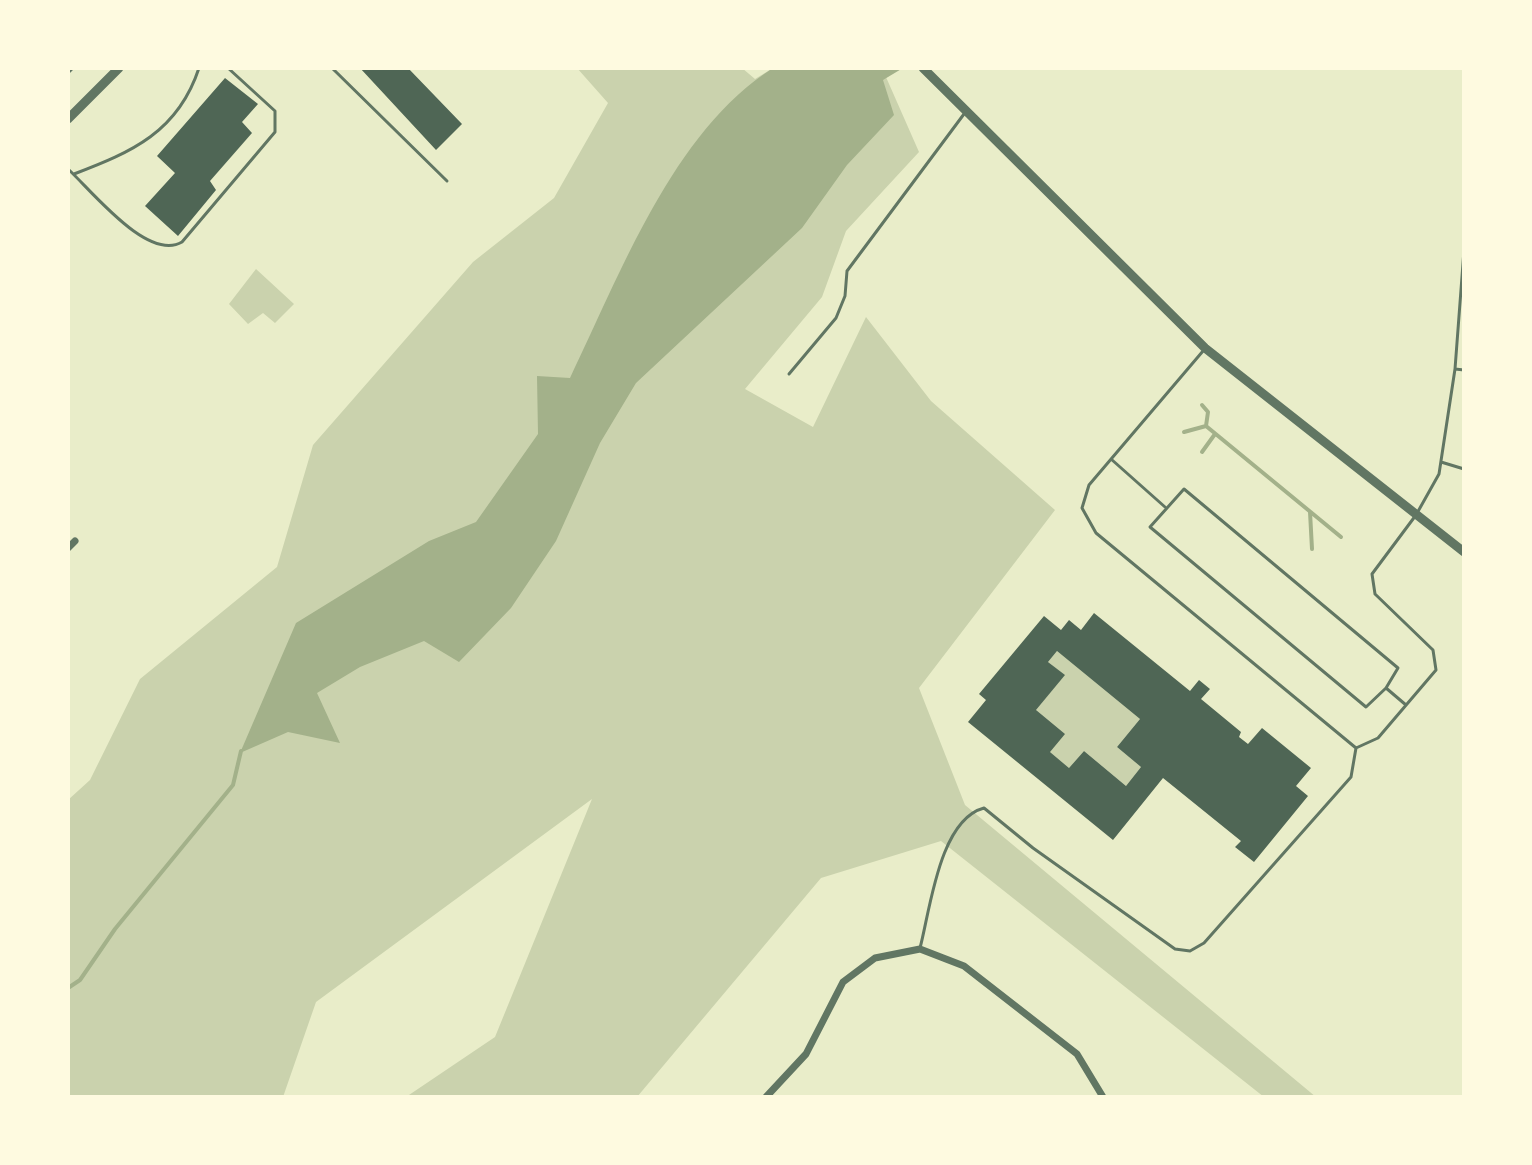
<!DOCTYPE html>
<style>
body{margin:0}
#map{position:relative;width:1532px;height:1165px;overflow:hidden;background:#e9edc9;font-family:Spectral,serif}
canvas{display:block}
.frame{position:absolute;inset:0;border:70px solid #fefae0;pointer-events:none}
</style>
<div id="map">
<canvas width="1532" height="1165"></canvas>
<div class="frame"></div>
</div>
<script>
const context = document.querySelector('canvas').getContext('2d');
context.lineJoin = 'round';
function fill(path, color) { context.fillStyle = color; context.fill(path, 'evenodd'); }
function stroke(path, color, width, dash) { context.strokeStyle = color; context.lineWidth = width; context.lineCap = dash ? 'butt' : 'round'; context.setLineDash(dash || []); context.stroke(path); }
fill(new Path2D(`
 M577,68H742L755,79L773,68H882L919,152L846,231L822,297L745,389L813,427L866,317L931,401L1055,510L919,688L965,805L1316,1097H1264L941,841L821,878L637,1097H406L495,1037L592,799L316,1002L283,1097H68V800L90,780L140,679L277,567L313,445L473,262L554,198L608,103Z
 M256,269L294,304L275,323L263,313L248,324L229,304Z
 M1057,651L1140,719L1117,747L1141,767L1126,786L1084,751L1069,768L1050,752L1036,710L1064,675L1048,662Z`), '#cad2ad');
fill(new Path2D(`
 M773,68H903L883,80L894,115L847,165L802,228L636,383L600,443L556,541L511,608L459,662L424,641L360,667L317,693L340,743L288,732L240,753L296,623L429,541L476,522L538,434L537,376L570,378C620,275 673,131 773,68Z`), '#a3b18a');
stroke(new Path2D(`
 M1202,405L1208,412L1206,426
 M1184,432L1206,426L1341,537
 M1202,452L1215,434
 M1310,512L1312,549
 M68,988L80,980L115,929L233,785L241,751`), '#a3b18a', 4);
fill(new Path2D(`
 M360,68H408L462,124L436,150Z
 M225,78L258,104L242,122L252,133L210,181L216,190L178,236L145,206L175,173L157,156Z
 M1094,613L1190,691L1199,680L1210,689L1201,699L1241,732L1239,737L1248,744L1262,728L1311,768L1296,786L1308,796L1254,862L1235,847L1241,841L1163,778L1113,840L968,722L986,700L979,694L1044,616L1061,630L1069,620L1081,630ZM1057,651L1140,719L1117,747L1141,767L1126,786L1084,751L1069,768L1050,752L1065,734L1036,710L1065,675L1048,662Z`), '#4f6655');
stroke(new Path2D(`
 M332,68L447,181
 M68,169C92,191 148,262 182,242L275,132V111L228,68
 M74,174C132,152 178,132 199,68
 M1203,351L1089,485L1082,508L1096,533L1356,748L1378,738L1436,670L1433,650L1375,594L1372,574L1416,515L1439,474L1455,369L1464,370
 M1455,369L1464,250
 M789,374L836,318L845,296L847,271L964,114
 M1111,459L1165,507
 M1441,462L1464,469
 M1386,688L1366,707L1150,527L1184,489L1398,668L1386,688L1406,705
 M920,948C930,911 939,820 984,808L1033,848L1175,949L1190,951L1204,943L1351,777L1356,748`), '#617663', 3);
stroke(new Path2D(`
 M68,70L70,68
 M68,548L75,541
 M766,1097L806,1054L843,982L875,958L920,949L964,966L1077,1054L1103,1097`), '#617663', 7);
stroke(new Path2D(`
 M923,68L1205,348L1464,552
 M68,119L119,68`), '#617663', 9);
</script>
